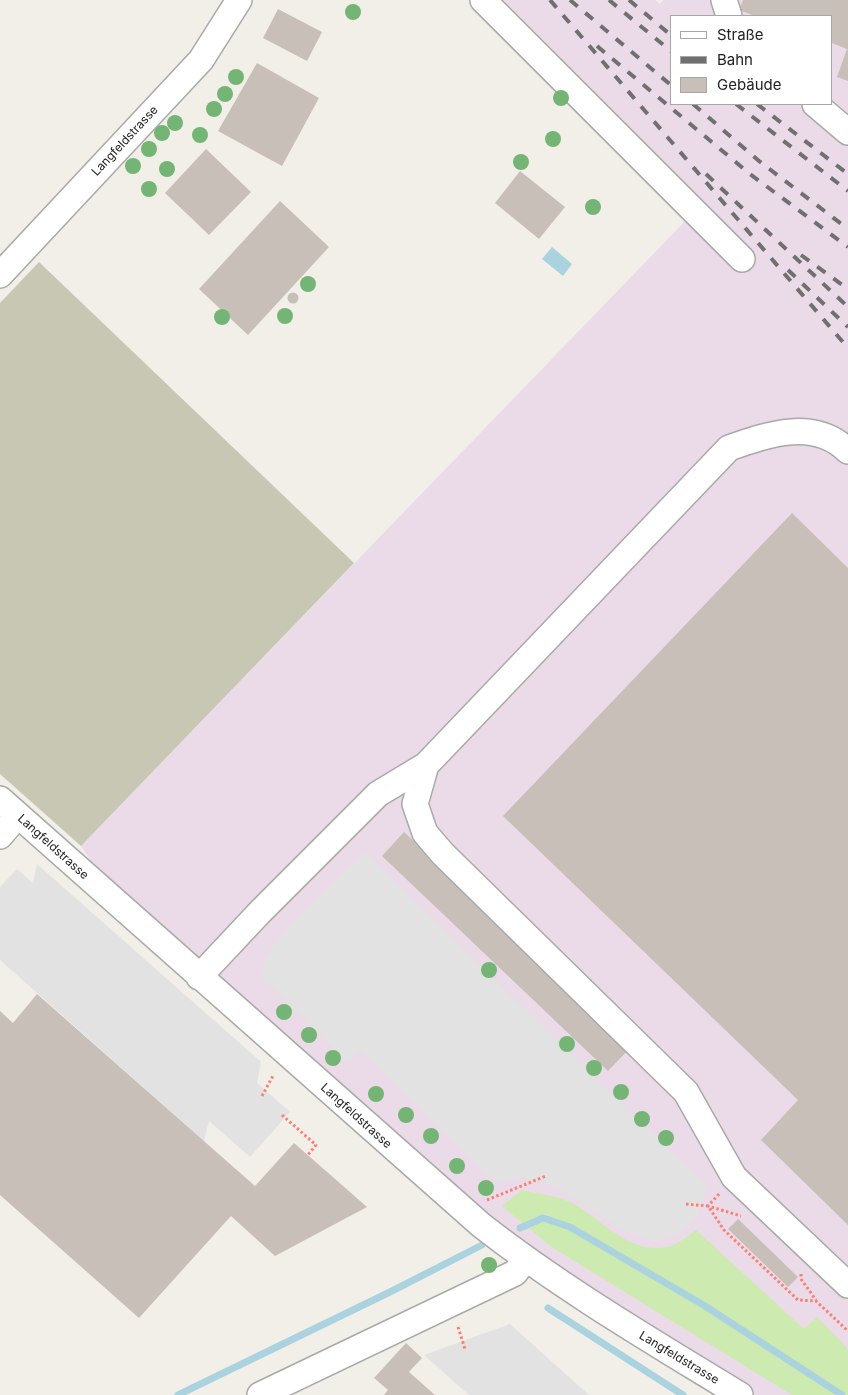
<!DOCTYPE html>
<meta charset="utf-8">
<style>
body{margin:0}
#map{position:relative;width:848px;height:1395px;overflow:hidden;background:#f2efe9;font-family:Inter,sans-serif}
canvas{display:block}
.legend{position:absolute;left:670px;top:15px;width:162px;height:90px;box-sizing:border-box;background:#fff;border:1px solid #a7a7a7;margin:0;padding:6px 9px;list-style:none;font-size:15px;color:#222}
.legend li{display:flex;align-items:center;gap:10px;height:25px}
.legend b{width:25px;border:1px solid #a7a7a7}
</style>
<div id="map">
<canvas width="848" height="1395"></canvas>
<ul class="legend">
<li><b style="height:6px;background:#fff"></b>Straße</li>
<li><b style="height:6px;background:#707070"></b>Bahn</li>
<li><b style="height:14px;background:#c7bfb8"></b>Gebäude</li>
</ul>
</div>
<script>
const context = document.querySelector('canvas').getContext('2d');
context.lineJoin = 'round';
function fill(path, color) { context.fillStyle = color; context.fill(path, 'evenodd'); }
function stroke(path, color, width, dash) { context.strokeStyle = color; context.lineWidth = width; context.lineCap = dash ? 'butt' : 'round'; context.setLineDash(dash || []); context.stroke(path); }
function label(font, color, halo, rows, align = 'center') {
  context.font = font + ' Inter,sans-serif'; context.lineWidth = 4; context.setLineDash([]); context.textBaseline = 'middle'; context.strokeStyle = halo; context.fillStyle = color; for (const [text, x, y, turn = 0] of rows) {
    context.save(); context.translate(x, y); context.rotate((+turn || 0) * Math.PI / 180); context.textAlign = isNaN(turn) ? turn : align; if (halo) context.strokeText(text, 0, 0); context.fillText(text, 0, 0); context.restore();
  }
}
fill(new Path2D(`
 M499,0H655L660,4L663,0H848V1395H741L525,1260L122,909L81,846L689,217ZM672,16H832V104H672Z`), '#ebdbe8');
fill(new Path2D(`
 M39,262L354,563L81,846L0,774V303Z`), '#c7c7b4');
fill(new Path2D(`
 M522,1190C538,1194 560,1196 574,1204C605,1222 634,1259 673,1245C681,1242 689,1235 696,1230L804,1329L817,1317L848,1349V1395H792L550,1246L502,1206Z`), '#cdebb0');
fill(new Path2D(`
 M365,852L635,1117L707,1185L698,1215L680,1232L655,1242L623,1230L555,1186L522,1177L498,1182L488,1175L360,1050L348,1063L261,977L267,957L280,936Z
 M37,864L261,1062L257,1083L290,1112L250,1157L209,1121L204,1141L0,960V887L17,869L33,883Z
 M510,1324L589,1395H469L424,1355Z`), '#e2e2e2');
fill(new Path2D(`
 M552,247L572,264L563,276L542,259Z`), '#aad3df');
stroke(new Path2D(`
 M520,1228L543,1218L570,1227L705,1306L842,1395
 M548,1308L683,1395
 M178,1395L392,1291L482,1245`), '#aad3df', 7);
fill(new Path2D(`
 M743,0H848V81L837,77L847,49L832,43V16H755L739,10Z
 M278,9L322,32L307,61L263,38Z
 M257,63L319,98L282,166L218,131Z
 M206,149L251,192L209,235L165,193Z
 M520,171L565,207L539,239L495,203Z
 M280,201L329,247L248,335L199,289Z
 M287.5 298a5.5 5.5 0 1 1 11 0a5.5 5.5 0 1 1-11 0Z
 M792,513L848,568V1225L761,1140L798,1100L503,816Z
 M404,832L631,1047L608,1071L382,856Z
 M37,994L255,1186L294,1143L367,1207L275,1256L231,1216L139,1318L0,1195V1011L13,1023Z
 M738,1219L798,1277L788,1287L728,1229Z
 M406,1343L422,1358L409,1372L435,1395H384L388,1390L374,1378Z`), '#c7bfb8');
const minor = new Path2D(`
 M483,0L742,259
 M724,0L729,16
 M815,104L848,132
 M0,275L201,60L239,0
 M848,451C814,418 769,434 729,448L426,765L415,804L425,833L443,854L686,1092L734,1177L848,1285
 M0,799L481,1225C563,1289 652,1341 740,1395
 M0,836L18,815
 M199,977L259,913L378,794L426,765
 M260,1395L515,1273L525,1260`);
stroke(minor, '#a9a9a9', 28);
stroke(new Path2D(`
 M262,1096L274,1074
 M282,1115L316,1145L307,1156
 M719,1194L708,1206L741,1216
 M487,1200L546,1176
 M686,1204L708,1206L724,1230L798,1300L816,1301L848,1331
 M801,1274V1279L816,1300
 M458,1327L465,1349`), '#fa8072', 3, [2.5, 2.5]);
stroke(minor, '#fff', 25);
stroke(new Path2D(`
 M550,0L848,348
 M570,0L672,86
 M609,0L672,52
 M629,0L672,36
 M597,46L750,174L848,247
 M693,104L759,161L848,229
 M736,104L848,191
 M757,104L848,174
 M706,174L848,307
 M801,255L848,289
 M788,270L848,327`), '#707070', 4, [10, 10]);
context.fillStyle = '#74b475';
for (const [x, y] of [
 [353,12],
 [236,77],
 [225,94],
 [561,98],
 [214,109],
 [175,123],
 [162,133],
 [200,135],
 [553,139],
 [149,149],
 [521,162],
 [133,166],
 [167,169],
 [149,189],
 [593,207],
 [308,284],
 [285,316],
 [222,317],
 [489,970],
 [284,1012],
 [309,1035],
 [567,1044],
 [333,1058],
 [594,1068],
 [621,1092],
 [376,1094],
 [406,1115],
 [642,1119],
 [431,1136],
 [666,1138],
 [457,1166],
 [486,1188],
 [489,1265]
]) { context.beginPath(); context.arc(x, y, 8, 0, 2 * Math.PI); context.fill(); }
label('12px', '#222', '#fff', [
 ["Langfeldstrasse",125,141,-47],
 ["Langfeldstrasse",53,847,42],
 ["Langfeldstrasse",356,1116,42],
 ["Langfeldstrasse",679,1358,31]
]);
</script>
